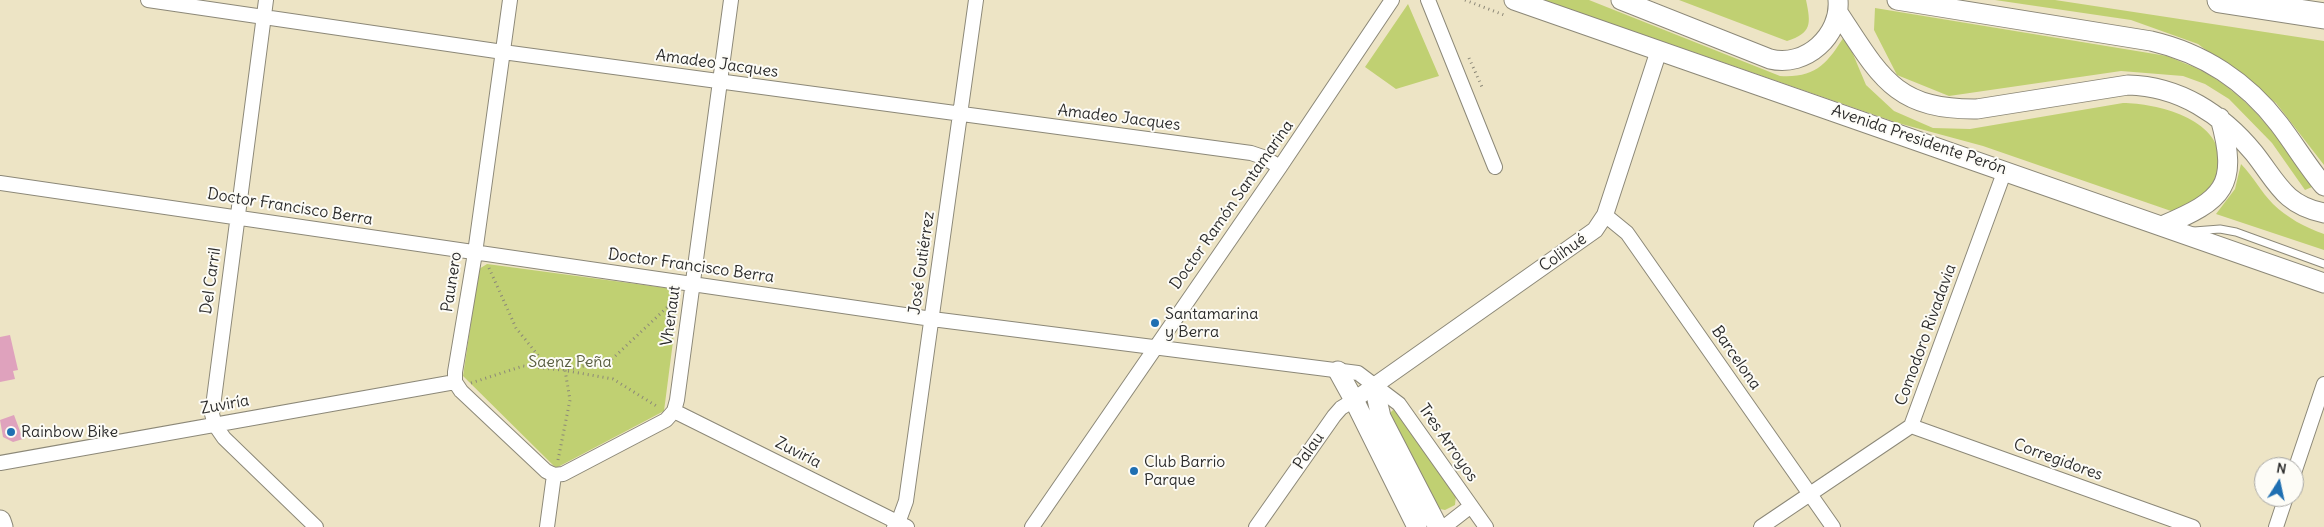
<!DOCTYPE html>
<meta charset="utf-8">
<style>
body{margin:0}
#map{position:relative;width:2324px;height:527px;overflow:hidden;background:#ede4c5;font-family:Delius,sans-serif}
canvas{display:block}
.north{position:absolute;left:2254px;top:457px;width:50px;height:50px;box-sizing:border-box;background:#fdfcf7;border:1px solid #a9a8a5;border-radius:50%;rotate:10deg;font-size:14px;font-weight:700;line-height:20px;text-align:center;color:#2b2b2b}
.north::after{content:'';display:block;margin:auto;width:18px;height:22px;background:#1f6fb2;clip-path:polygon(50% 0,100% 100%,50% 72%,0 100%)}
</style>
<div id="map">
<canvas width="2324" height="527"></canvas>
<div class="north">N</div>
</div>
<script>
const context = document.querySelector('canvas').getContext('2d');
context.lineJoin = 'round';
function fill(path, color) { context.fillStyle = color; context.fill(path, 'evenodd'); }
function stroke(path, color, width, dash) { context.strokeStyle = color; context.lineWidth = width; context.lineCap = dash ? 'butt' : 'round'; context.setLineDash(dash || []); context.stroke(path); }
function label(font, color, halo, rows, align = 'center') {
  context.font = font + ' Delius,sans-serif'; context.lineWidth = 4; context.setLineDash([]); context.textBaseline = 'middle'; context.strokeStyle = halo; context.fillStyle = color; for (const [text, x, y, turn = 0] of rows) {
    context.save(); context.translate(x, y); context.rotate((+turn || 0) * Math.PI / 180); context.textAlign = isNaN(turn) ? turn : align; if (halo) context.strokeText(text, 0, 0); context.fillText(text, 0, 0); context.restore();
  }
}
fill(new Path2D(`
 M1543,0H1589L1780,76C1816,78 1827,64 1845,35L1866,85L1894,111L1933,128L1970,129L2123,103C2156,103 2221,119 2219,161C2219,172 2217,177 2211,185C2199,200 2193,207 2174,212L1983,146L1898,123Z
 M1679,0H1806C1811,24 1812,33 1787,41Z
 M1995,0H2055L2324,41V165L2276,103L2198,44L2131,20Z
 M1408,4L1439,76L1396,89L1365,67Z
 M1875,8L2167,56C2178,61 2191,65 2202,71C2250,96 2283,143 2312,187L2305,190L2272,143L2229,99L2205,84L2183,76L2121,71L1949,96L1897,75L1874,30Z
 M2241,164C2253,176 2261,192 2273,204C2286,217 2306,228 2324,234V250L2216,214L2235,189Z
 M487,264L674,289L679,295L664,411L556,468L463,376L479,269Z
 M1394,409L1456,495L1455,505L1445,510L1440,509L1437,505L1390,413Z`), '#c0d072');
fill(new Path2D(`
 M10,335L18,370L13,371L15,379L0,382V337Z
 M14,415L23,439L13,442L3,437L0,420Z`), '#dfa2bd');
const service = new Path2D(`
 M2194,231L2220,229L2236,232L2324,264`);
const minor = new Path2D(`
 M148,0L503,52L1251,153L1263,157L1280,167
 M266,0L212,414L215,425L224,438L316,527
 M510,0L475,253L455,372V382L461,391L546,471L554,475
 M1428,0L1495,167
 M0,183L932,319L1358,373L1399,404L1486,527
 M1605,215L1627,233L1833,527
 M674,411L907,527
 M1911,426L2193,527
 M0,463L455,382
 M2294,473L2324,384
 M554,475L563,474L666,420L674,411L677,400L731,0
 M547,527L554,475
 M894,527L898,523L906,501L976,0
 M1032,527L1280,167L1392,0
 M1256,527L1334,416L1341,408L1354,400
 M1444,527L1471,506
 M1761,527L1911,426L2005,170
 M2276,527L2286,497`);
const tertiary = new Path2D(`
 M1354,400L1595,230L1605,215L1659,50`);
const secondary = new Path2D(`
 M1514,0L2324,283
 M1621,0L1770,59C1806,68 1841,35 1838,0
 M1897,0L2151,41C2203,53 2247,82 2279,124C2295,145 2308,167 2324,186
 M1839,14C1880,76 1895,110 1977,109L2128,85C2179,86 2222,114 2254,153C2277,182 2284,205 2324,213
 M2162,226C2224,200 2239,186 2220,118
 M1338,371L1354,400L1417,527
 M1374,386L1381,417L1438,527`);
const primary = new Path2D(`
 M0,521L2,527`);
const motorway = new Path2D(`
 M2220,0L2324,16`);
stroke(service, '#8c8878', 9);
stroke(minor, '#8c8878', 16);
stroke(tertiary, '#8c8878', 18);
stroke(secondary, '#8c8878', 21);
stroke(primary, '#8c8878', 23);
stroke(motorway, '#8c8878', 27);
stroke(new Path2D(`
 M1465,0L1504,15
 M1469,58L1482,87
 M489,268L516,328L541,359L565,370L611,360L676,299
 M568,371L613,379L658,407
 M471,383L523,366L562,370
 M558,460L570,400L565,370`), '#8c8878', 3, [1, 4]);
stroke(service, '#fff', 7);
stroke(minor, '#fff', 14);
stroke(tertiary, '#fff', 16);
stroke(secondary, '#fff', 19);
stroke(primary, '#fff', 21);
stroke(motorway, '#fff', 25);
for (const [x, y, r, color] of [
 [1155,323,5,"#1f6fb2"],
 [11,432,5,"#1f6fb2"],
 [1134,471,5,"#1f6fb2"]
]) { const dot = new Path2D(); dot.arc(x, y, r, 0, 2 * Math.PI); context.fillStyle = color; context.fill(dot); stroke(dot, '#fdfcf7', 2); }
label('16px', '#2b2b2b', '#fdfcf7', [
 ["Amadeo Jacques",717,64,8],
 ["Amadeo Jacques",1119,118,7],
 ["Avenida Presidente Perón",1919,140,19],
 ["Doctor Ramón Santamarina",1232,205,-55],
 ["Doctor Francisco Berra",290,207,9],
 ["Colihué",1563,253,-35],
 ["José Gutiérrez",922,263,-82],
 ["Doctor Francisco Berra",691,266,8],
 ["Del Carril",211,281,-82],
 ["Paunero",452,282,-81],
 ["Vhenaut",671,316,-82],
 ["Comodoro Rivadavia",1926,335,-70],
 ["Barcelona",1736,358,55],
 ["Zuviría",225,405,-10],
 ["Tres Arroyos",1448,443,55],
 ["Palau",1309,451,-55],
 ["Zuviría",798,453,27],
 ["Corregidores",2058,460,20]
]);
label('16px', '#2b2b2b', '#fdfcf7', [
 ["Santamarina",1165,314],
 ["y Berra",1165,332],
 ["Rainbow Bike",21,432],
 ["Club Barrio",1144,462],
 ["Parque",1144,480]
], 'left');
label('16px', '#585d40', '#fdfcf7', [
 ["Saenz Peña",570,362]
]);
</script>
